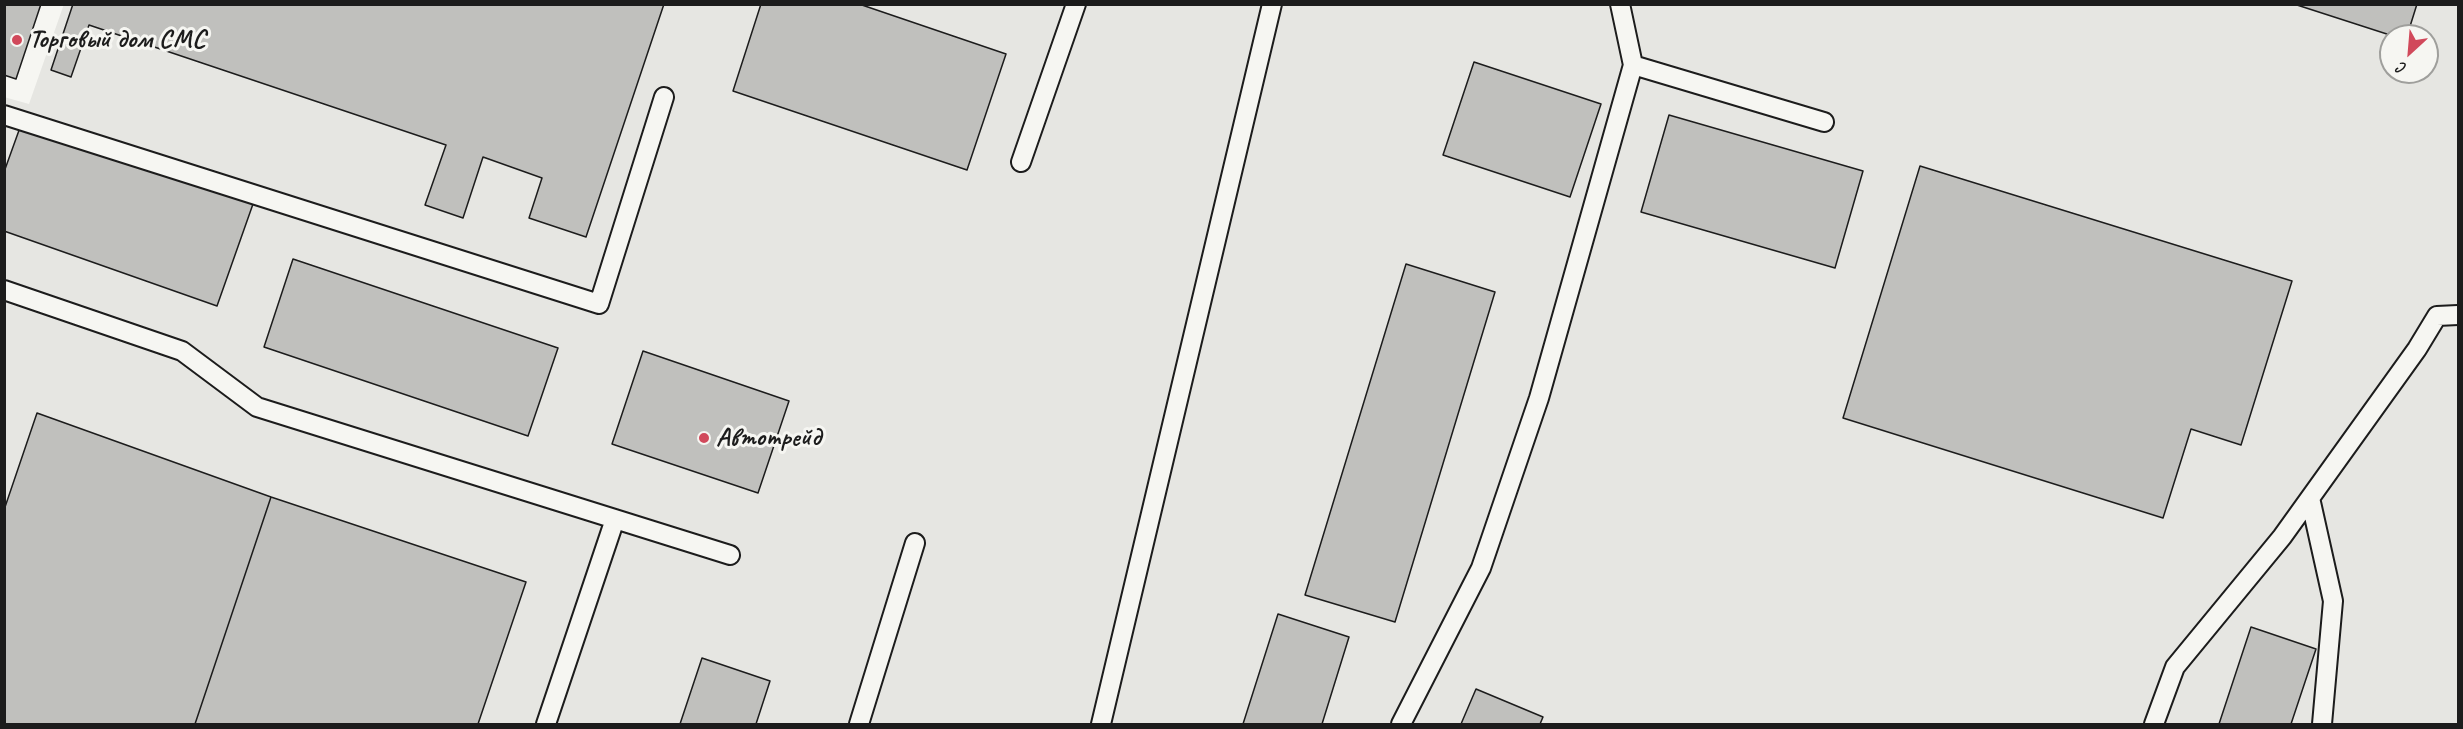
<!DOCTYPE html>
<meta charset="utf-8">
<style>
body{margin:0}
#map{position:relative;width:2463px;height:729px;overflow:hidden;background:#f6f6f2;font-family:Caveat,sans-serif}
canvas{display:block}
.frame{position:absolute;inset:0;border:6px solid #1c1c1c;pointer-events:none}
.north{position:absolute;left:2379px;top:24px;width:60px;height:60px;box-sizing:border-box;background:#f6f6f2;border:2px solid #9f9f9c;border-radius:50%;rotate:206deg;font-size:16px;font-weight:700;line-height:24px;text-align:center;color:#1c1c1c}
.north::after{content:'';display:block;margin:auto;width:21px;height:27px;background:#d1495b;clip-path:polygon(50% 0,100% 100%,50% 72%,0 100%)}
</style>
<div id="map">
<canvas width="2463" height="729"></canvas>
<div class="frame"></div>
<div class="north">С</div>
</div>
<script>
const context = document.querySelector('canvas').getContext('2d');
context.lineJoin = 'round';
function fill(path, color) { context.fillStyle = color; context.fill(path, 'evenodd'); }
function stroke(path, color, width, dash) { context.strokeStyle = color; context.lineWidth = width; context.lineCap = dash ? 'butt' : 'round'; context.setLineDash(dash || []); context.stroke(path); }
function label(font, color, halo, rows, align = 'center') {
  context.font = font + ' Caveat,sans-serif'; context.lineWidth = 6; context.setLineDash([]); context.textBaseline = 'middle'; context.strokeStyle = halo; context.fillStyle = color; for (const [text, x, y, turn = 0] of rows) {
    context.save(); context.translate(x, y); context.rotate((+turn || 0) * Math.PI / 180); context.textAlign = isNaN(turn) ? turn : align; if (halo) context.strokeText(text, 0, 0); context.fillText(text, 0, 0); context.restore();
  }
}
fill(new Path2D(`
 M64,4L2458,5V724H5L4,97L29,104ZM2391,36H2427V72H2391Z`), '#e6e6e2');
const building = new Path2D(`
 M4,4H41L16,79L4,75Z
 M73,4H664L586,237L529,218L542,178L483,157L463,218L425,205L446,145L89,25L71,77L51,70Z
 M761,4H859L1006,54L967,170L733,91Z
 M2417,4L2407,36H2393L2297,5Z
 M1474,62L1601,104L1570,197L1443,155Z
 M1669,115L1863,171L1835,268L1641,212Z
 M22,122L253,204L217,306L4,231V172Z
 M1920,166L2292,281L2241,445L2191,429L2163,518L1843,418Z
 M293,259L558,348L528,436L264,347Z
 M1406,264L1495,292L1395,622L1305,595Z
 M643,351L789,401L758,493L612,444Z
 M37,413L271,497L195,724H4V510Z
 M271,497L526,582L478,724H195Z
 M1278,614L1349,637L1322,724H1243Z
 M2251,627L2316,649L2291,724H2219Z
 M702,658L770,681L756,724H680Z
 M1476,689L1543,717L1540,724H1461Z`);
fill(building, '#c0c0bd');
stroke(building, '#1c1c1c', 1.5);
const lane = new Path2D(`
 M1633,65L1824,122
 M4,115L599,304L664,97
 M1021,162L1076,4
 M4,290L182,351L257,407L730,555
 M2310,498L2333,601L2322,724
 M546,724L615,519
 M859,724L915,543
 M1101,724L1272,4
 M1401,724L1481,568L1539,398L1633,65L1620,4
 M2154,724L2175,667L2282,537L2417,349L2437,316L2458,315`);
stroke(lane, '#1c1c1c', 22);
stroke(lane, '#f6f6f2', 18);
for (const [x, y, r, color] of [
 [17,40,6,"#d1495b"],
 [704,438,6,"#d1495b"]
]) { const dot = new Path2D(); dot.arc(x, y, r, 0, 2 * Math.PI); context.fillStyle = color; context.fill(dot); stroke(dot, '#f6f6f2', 2); }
label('bold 26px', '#1c1c1c', '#f6f6f2', [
 ["Торговый дом СМС",29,40],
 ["Автотрейд",716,438]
], 'left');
</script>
